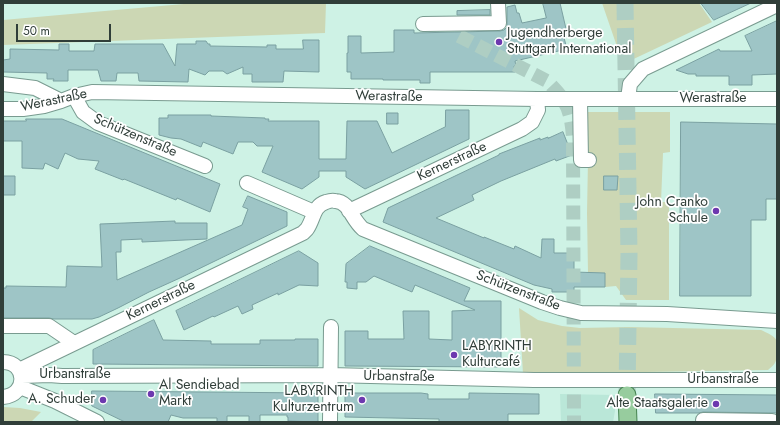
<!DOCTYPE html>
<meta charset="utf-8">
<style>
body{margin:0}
#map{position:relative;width:780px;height:425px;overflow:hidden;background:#cef2e5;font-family:Jost,sans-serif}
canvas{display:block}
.frame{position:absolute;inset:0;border:4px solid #303e39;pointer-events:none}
.scale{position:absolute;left:16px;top:24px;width:95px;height:18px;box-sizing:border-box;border:2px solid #303e39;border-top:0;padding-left:5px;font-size:12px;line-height:14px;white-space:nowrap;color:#303e39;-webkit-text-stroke:3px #fff;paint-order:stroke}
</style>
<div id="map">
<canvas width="780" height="425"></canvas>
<div class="frame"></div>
<div class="scale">50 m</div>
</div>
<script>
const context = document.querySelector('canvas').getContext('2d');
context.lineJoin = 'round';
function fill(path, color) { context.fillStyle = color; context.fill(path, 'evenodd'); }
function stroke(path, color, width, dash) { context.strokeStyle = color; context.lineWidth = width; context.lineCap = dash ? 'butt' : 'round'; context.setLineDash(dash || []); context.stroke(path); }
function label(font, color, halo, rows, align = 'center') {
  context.font = font + ' Jost,sans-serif'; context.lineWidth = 3.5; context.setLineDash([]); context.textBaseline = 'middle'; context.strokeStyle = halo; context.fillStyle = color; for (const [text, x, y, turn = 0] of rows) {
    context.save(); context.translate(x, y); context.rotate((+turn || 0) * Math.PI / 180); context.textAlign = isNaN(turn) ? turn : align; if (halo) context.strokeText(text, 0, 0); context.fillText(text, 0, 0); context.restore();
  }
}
fill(new Path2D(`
 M560,394L615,395V411L613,422H561Z`), '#bae7d8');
fill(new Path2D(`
 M195,3H326L325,33L3,45V20Z
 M602,3H699L712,22L623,64Z
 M587,112H670V152L663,153L661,202H669V300H626L616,286L605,287V273H588L587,213L588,160Z
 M519,308L538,320L562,326L580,328L629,327L761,330C767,333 774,335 777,341C777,355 780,361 768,370L523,374Z
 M3,407L20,408L41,412L31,422H3Z`), '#ccd7b4');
const building = new Path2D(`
 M543,3H560L567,33L563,34L567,49L515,61L516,66H514L515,72H430V83H420V80H383V79H351V72H347V53H348V36H361V53L394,52V30H414V33L500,31L504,30L507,27V7L515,5L517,13H519L522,23L546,18Z
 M701,3H751L714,20Z
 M490,10V15H457V11Z
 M777,21V74L752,75V85H729V76H696V74H688L676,70L719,49L720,51H752L745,36Z
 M303,40H319V72L284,71L283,82H252V74H243V67L227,74L223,71H209L205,75L189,69L188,82L139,81L138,73H117L116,81H101L98,70H68V81H53L54,79H47V73L3,72V60L10,59V49L59,50V44H69V51H94L95,44H163L175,66L177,44H196V41H206L208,44H210V46L267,47V45H276V49H303Z
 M446,110H469V139L365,189L346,177V171H319V177L302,189L262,172L273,146H257L253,142H238L233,154L203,142L201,147L181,139L171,138L159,135V118H168V115H211V116L265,118V119H269L268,121H319V159H346L347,121H377L392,153L445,127Z
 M387,113H398V124H387Z
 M26,119H62L220,184L210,212L177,198L176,200L124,179L123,180L95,169L99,161L78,159L65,153L58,169L45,163L43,169L22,168V141H3V121H26Z
 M681,122L777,124V199H766V220H751V296H680Z
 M563,132L572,155L556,161L555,159L501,181L472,195L474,200L436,218L484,238V237L514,249L515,246L541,258L542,239H554V253H574V272L605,273V287H574V292H552V289L534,285L383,222L388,208L499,155V154L540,138V140L548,137V138Z
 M3,176H15V195H3Z
 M604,176H618L617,190H604Z
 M248,196L287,212V226L180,278L149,292L118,308L99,317L92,319H54L49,318H3V288H6V286L66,287L67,266L102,267L100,224L175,221V223H207V239L142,242V239L121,240V252H116L117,280L242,225L248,209L243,207Z
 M370,246L470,288L464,301H501V367L345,366V331H368V339H404L403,311H429V339L452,340V311L475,310L415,285L412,292L374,276L366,282H357V289L347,288V282H345L346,264Z
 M299,251L318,263V286L299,285L278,295V293L252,305L253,309L242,314L238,306L214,317L213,316L184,330L176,311Z
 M154,320L163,340L211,341V344H260V340H295V339H318V366L93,364V350Z
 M92,391L314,393L318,396V422L288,421V417H287V415H260V422H249V416H227V422H217V418H183L171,415L168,422H125L92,406Z
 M348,393H421L428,394V399H469V393L539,394V414H508V422H439V419L345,417V396Z
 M655,394L777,395V413L703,412L699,413H656Z`);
fill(building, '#9ec5c6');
stroke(building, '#7aa0a1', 1);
stroke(new Path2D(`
 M459,36L547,81C566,100 571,109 573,137L574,422`), '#aecec3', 14, [14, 7]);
stroke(new Path2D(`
 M625,3L629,254L627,395`), '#aecec3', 17, [17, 8]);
const minor = new Path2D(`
 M423,24L499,23L498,3
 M3,84L35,88L61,101
 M74,96L83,112L98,123L205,166
 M580,99L581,160H589
 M628,99L630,84L643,69L777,5
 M3,109H23L44,106L61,101L74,96L92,92L537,99H777
 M247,183L314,212
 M349,211L522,129L532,122L538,110L537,99
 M3,326H49L74,343
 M3,362C27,362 28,395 3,397
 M19,370L303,233C303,233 307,229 307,229C314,219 313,206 326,202C329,201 332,200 335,201C339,201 343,203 346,206C352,213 355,222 363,229L542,302L560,308L581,313L667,314L777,321
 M22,376L49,375L62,376L330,375L534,380H777
 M20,387L55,401L97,422
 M703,420L772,421
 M330,421L331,327`);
const major = new Path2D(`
 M627,395L628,422`);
stroke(minor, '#799b90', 16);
stroke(major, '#468451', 19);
stroke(minor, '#fff', 14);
stroke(major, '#97cc9e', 17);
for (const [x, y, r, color] of [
 [499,42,4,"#6d38af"],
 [716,211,4,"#6d38af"],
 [454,355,4,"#6d38af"],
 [151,394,4,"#6d38af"],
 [103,400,4,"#6d38af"],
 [362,400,4,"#6d38af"],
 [716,404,4,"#6d38af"]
]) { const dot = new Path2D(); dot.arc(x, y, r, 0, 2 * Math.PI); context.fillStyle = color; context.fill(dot); stroke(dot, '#fff', 1.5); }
label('14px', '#303e39', '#fff', [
 ["Jugendherberge",507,34,"left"],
 ["Stuttgart International",507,50,"left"],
 ["John Cranko",708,203],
 ["Schule",708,219],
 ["LABYRINTH",462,347,"left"],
 ["Kulturcafé",462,363,"left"],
 ["Al Sendiebad",159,386,"left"],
 ["Markt",159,402,"left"],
 ["LABYRINTH",354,392],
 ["Kulturzentrum",354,408],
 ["A. Schuder",95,400],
 ["Alte Staatsgalerie",708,404]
], 'right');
label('14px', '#303e39', '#fff', [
 ["Werastraße",389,97,1],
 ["Werastraße",713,99],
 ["Werastraße",54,101,-12],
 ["Schützenstraße",135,136,23],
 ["Kernerstraße",452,162,-25],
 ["Schützenstraße",518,291,21],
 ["Kernerstraße",161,301,-26],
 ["Urbanstraße",75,375],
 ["Urbanstraße",399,377,1],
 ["Urbanstraße",723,380]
]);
</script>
